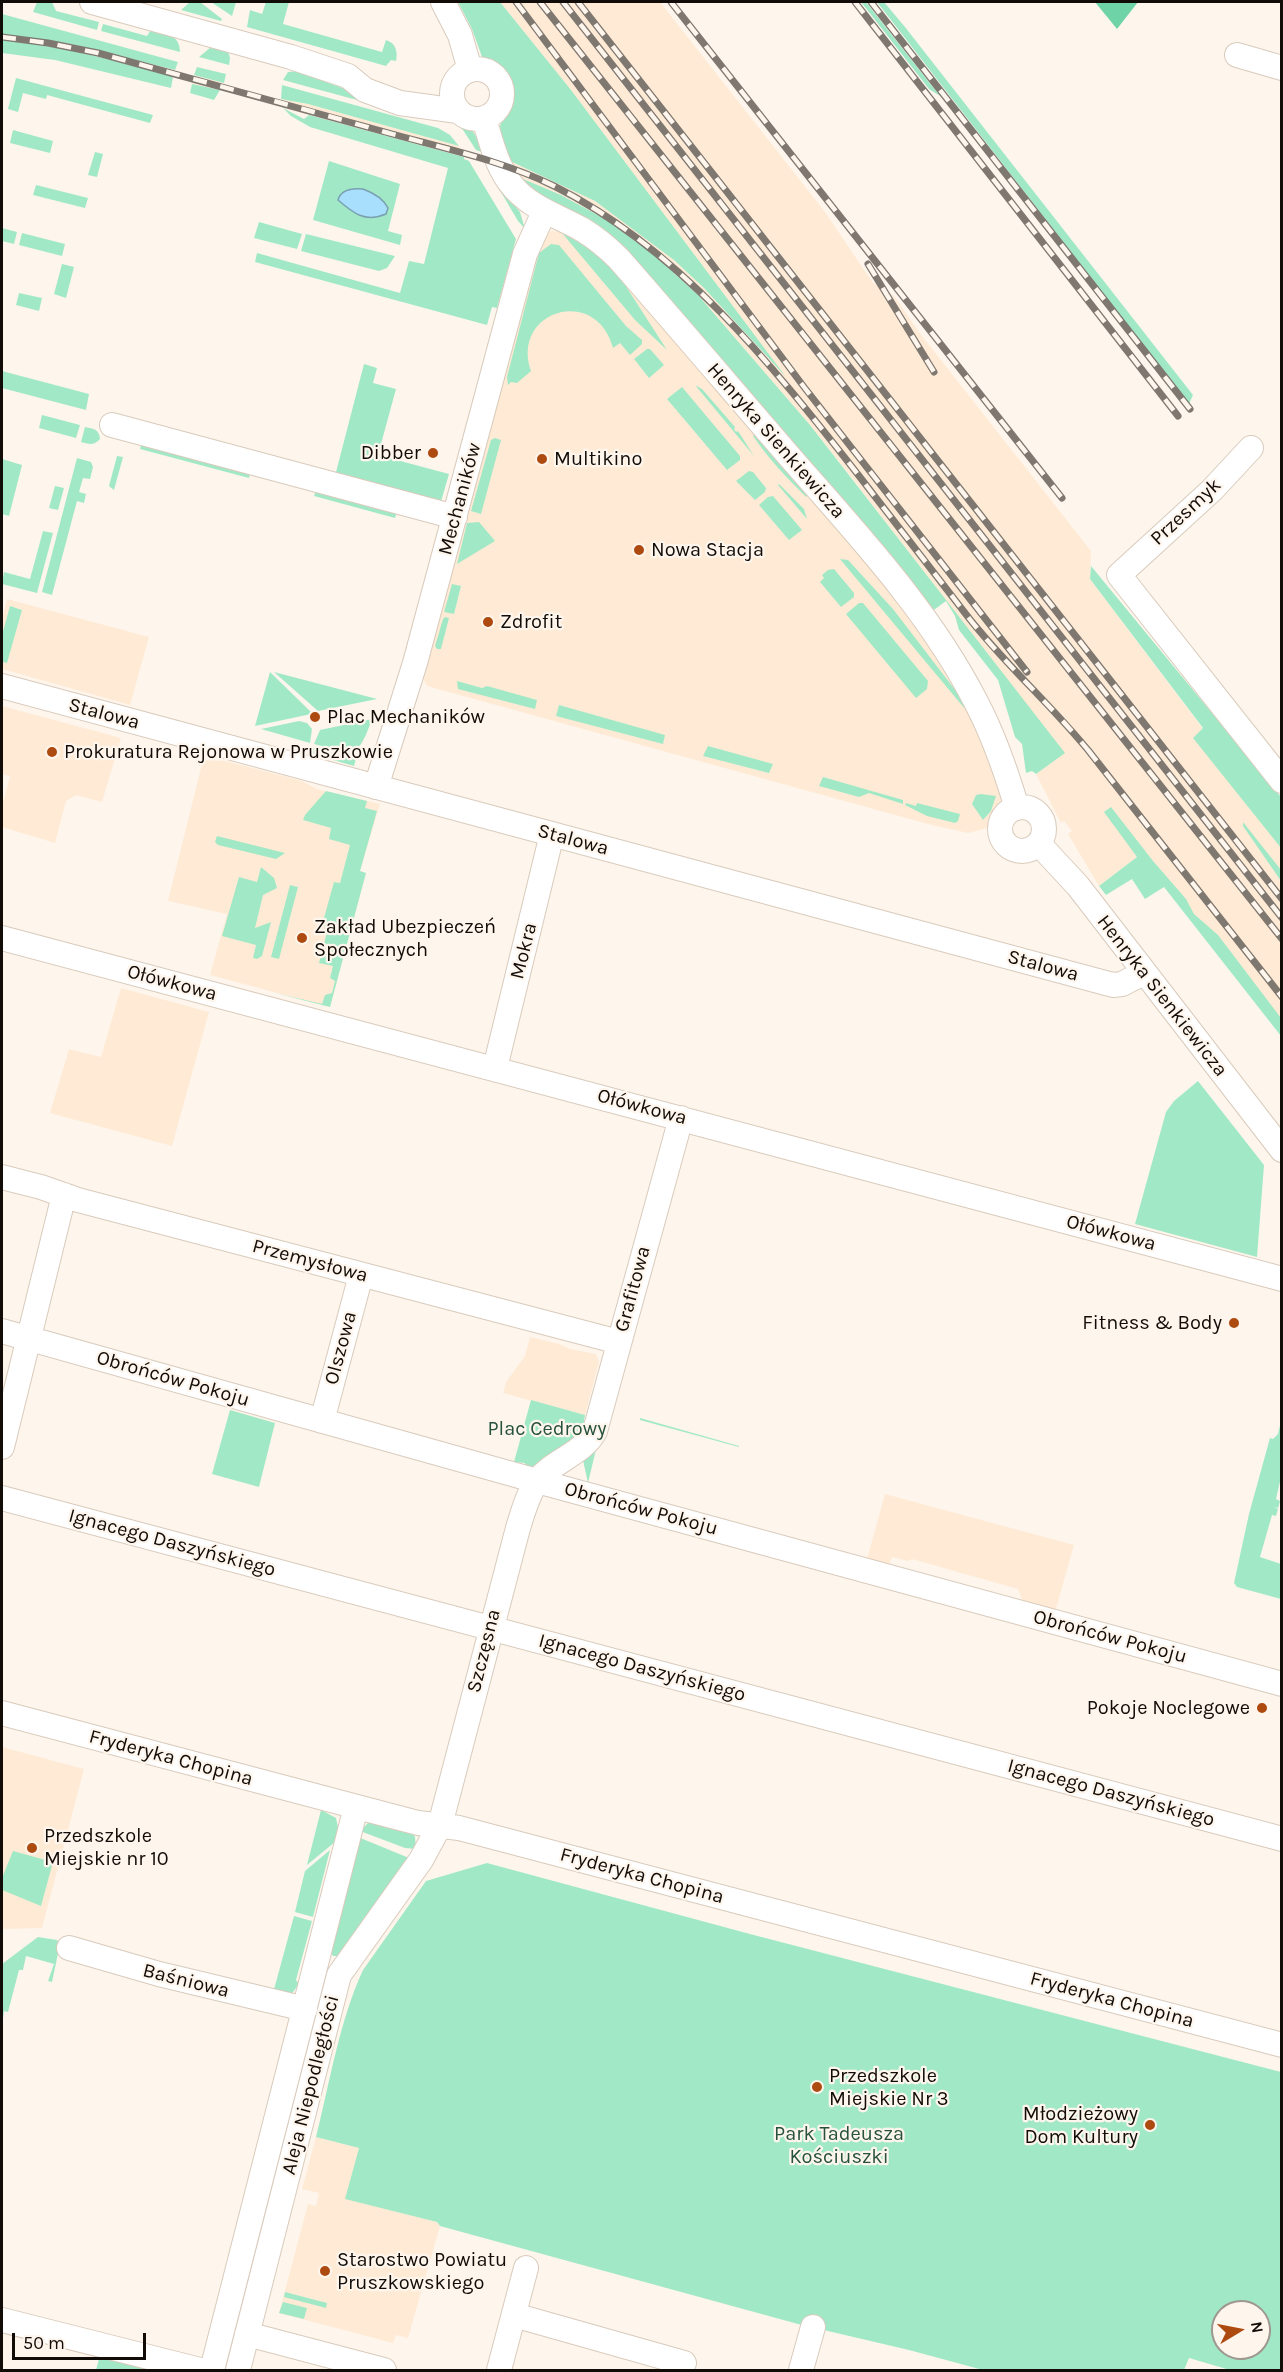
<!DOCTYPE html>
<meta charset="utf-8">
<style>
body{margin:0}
#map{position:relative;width:1283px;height:2372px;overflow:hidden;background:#fef5ec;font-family:Karla,sans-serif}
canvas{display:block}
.frame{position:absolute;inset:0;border:3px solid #110c07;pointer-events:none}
.north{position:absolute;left:1211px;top:2300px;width:60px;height:60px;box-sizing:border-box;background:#fef5ec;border:2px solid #9f9890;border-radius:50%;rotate:80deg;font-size:16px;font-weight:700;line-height:24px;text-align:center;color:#110c07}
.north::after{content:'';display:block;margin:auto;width:21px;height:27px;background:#ad4a10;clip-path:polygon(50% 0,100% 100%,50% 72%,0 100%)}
.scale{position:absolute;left:12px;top:2333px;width:134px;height:27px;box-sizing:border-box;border:3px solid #110c07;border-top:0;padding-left:8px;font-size:18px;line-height:21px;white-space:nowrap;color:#110c07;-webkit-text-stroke:4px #fef5ec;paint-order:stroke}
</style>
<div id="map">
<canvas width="1283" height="2372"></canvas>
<div class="frame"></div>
<div class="north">N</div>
<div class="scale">50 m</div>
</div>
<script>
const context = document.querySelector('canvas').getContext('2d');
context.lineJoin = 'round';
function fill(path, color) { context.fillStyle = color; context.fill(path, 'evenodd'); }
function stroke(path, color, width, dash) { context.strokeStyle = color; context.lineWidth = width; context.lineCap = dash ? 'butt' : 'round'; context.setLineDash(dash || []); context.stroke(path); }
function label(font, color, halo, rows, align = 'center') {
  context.font = font + ' Karla,sans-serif'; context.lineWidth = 4.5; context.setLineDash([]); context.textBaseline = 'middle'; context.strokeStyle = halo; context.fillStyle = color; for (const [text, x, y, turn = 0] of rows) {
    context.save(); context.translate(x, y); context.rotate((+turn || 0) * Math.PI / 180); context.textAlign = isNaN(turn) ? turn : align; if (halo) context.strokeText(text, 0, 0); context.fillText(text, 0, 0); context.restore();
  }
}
fill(new Path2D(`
 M500,2H660L825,212L873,283L894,296L919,332L1091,551L1090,579L1203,729L1194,738L1281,848V1028L1162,881L1137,857L1099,886L1068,834L1072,831L1064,821L1061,823L1036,774L1058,758L968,636L946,601L848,473L810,425L698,295L653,254L605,219L561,195L521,178L510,161L595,201L631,227L674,260L704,288L779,369L571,91Z
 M2,35L75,45L175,70L173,77L97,56L23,42L2,40Z
 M194,75L224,83L220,90L192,84Z
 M281,99L308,104L459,146L464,157L283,108Z
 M551,231L565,232L589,246L616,270L877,572L969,701L1005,802L1001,816L988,828L968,833L928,824L427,686L421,675L540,237Z
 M7,599L149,637L130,705L2,669V619Z
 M2,706L121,738L102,802L76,795L66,801L55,843L2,827V807L10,776L2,774Z
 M203,760L225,761L302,781L317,789L380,804L360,871L366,873L330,1007L210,975L227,914L168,901Z
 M121,988L209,1012L172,1146L50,1113L69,1049L101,1057Z
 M530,1337L559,1344L570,1349L596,1354L599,1362L585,1415L503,1393L506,1382L525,1356Z
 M885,1494L1074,1545L1055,1612L1024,1604L1018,1589L912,1559L908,1561L892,1557L889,1565L867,1559Z
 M2,1747L84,1769L42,1928L2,1929Z
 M316,2137L359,2148L405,2214L437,2222L440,2226L408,2338L396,2335L393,2343L279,2313L308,2204L316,2206L319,2193L302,2189Z`), '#ffebd5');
fill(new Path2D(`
 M37,2H52L56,11L99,22L97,30L33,12Z
 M190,2H200L222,19L221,21L181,10Z
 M211,2H236L232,16Z
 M266,2H289L283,24L382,52L386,40C396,43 398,52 396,61L391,60L386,66L247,27L250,10L262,14Z
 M458,2H500L571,90L786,377L704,288L674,260L595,201L510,161L501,135L500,126L509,101V87L501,72L482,57L472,29Z
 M861,2H866L940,96L929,89Z
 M877,2H884L905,27L1193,395L1189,404Z
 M2,14L178,62L175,70L75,45L2,35Z
 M103,24L147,36L152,28C166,33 180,35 180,52L101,31Z
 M2,40C60,45 117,61 173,77L171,88L55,60L2,53Z
 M211,47L227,48L230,58L229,65L199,57Z
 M197,67L226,74L224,83L194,75Z
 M297,71L420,117L283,80L288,72Z
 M16,78L153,115L150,123L47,95L46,99L23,93L18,112L8,109Z
 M192,84L220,90L214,100L190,93Z
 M282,85L438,128L450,135L459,146L308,104L281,99Z
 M283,108L304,119L309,115L464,157V159L469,161L516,239L497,308L492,307L487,325L255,262L257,253L400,293L409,261L424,264L448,168L310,127L291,116Z
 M450,119C469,119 477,135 482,152L476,150L463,130Z
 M13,130L53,141L50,153L10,143Z
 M95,152L103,154L97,177L88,175Z
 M329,161L400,184L388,231L402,235L400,245L313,220Z
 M521,178L561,195L605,219L653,254L698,295L810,425L1065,753L1036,774L1032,771L1026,773L1022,744L1015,737L998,680L959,630L955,616L946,601L931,612L835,493Z
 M36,185L88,198L85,208L33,195Z
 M498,187L520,212L525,229L518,221Z
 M259,222L302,234L297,249L254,238Z
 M2,228L17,232L14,244L2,241Z
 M22,233L65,244L62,256L19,245Z
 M562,233L589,248L618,274L667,350L635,320Z
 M306,234L395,256L387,268L379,271L301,251Z
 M551,244L559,245L626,326L642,340V344L630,355L620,343L613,348C596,284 510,311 531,371L517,383L511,382L508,385L507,377L539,253Z
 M62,264L74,267L66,298L54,294Z
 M19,293L42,298L39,311L16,305Z
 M647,349H650L664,365L649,378L634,359Z
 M364,364L377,368L373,383L396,389L378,455L449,474L440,505L335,476Z
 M2,371L89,394L86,410L2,388Z
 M695,385L702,389L735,427L734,429L736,432L738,431L754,456Z
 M682,387L740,456V460L727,470L667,399Z
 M42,415L80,425L76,438L39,428Z
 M85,427C94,429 99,429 100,439C94,446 89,444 81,442Z
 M757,432L809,493L806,497C786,477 769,459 753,436Z
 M495,438L501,440L481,514L471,511L491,440Z
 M142,440L251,469L249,478L140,449Z
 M117,456L123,457L114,490L109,486Z
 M77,458L91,462L93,467L90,479L83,478L79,492L86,494L84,503L77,501L52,595L42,592Z
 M2,459L22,465L9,516L2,514Z
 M749,471L753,472L766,488L765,492L755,500L736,481Z
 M779,484L804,509L807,519L778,485Z
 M318,485L398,508L395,518L314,496Z
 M55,486L64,488L58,510L49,508Z
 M773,496L802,530L789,540L759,505L768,497Z
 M479,522L495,541L457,564L467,523Z
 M43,531L53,533L37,593L2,584L4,572L30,579Z
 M840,559L848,560L893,609L959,695L975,721Z
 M1091,566L1281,797V848L1193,738L1203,728L1090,579Z
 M834,569L854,593V597L841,607L820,582L824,578L822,575L828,570Z
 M452,584L461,586L454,614L444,612Z
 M859,603H863L928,681L927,689L916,698L846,614Z
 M10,606L22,610L7,663L2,662V635Z
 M445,617L449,618L441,649H437L435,646L443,619Z
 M270,672L311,712V714L255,726Z
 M274,672L377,699L318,711Z
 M457,681L482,688L487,686L537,700L535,709L458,689Z
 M559,705L665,735L663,744L556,716Z
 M372,719C357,761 354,754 314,744L320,730Z
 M299,721L307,723L312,729L310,743L261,729Z
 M708,746L773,764L769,773L703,756Z
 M313,748L356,759L354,766L312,754Z
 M823,777L903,800V804L869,793L859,797L819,786Z
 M326,791L367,801L365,808L377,811L360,871L366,873L330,1007L271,992L322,1004L325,995L332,993L335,981L330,978L333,966L319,963L328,928L322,925L334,882L340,883L350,845L329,839L331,828L303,820L305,815Z
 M981,794L996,796L991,811L983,820L972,804L976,795Z
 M906,803L916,806L917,803L960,814L958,821L955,823L927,816L905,805Z
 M1111,807L1153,861L1186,899L1194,914L1218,935L1281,1018V1036L1164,887L1145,899L1132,879L1106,895L1099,886L1137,857L1104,812Z
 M1243,822L1281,870V881L1243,826Z
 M217,836L285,853L276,859L218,845L215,842Z
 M261,867L274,878L277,888L263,895L255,928L271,922L262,956L257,959L253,958L256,945L222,936L239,877L257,882Z
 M290,885L298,887L279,959L271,957Z
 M1198,1081L1264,1165L1257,1257L1135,1224L1166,1112L1174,1101Z
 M531,1400L585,1415L584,1422L588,1424L583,1431L538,1468L523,1469L525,1463L514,1462Z
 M230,1410L275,1423L259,1487L212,1474Z
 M640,1418L739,1446V1447L640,1420Z
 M1281,1421V1477L1276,1499L1280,1501L1278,1508L1274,1507L1278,1509L1276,1516L1272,1515L1260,1557L1281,1564V1599L1237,1587L1234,1583L1249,1514L1270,1438L1273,1439L1278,1434Z
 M598,1441L588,1483L583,1460Z
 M321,1810L336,1818L338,1827L335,1842L307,1865Z
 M370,1821L413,1833L415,1837L416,1849L405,1848L360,1831Z
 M358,1837L409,1858L338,1956H333L330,1951Z
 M330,1850L313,1917L295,1912L305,1871Z
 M13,1851L53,1862L41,1906L2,1890V1878Z
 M487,1863L750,1934L1281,2072V2370H1230L1189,2358L1184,2370H983L909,2350L798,2324L440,2226L437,2222L345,2199L359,2148L316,2137C330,2082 339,2022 363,1970L426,1881ZM1223,2312H1259V2348H1223Z
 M294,1916L312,1921L296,1980L299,1984L290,1996L273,1993Z
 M38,1937L57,1940L60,1944L52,1982L48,1981L54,1964L26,1956L23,1970H19L8,2012L4,2011L2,2026V1964Z
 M285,2292L327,2303L326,2308L284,2297Z
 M283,2302L307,2308L304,2319L279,2313Z
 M100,2355L153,2370H96Z`), '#a1e9c6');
fill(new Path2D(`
 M1095,2H1138L1117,29Z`), '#6ed4a7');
const water = new Path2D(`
 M363,189C374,193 383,198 388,208L386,214C365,223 353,213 338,200C341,189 353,188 363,189Z`);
fill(water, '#a7dffc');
stroke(water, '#7aa0b2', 1.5);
const minor = new Path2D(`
 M92,2L291,57L348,76L365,90L400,103L458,111
 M443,2L460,35L470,70
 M1237,55L1282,68
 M452 94a25 25 0 1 1 50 0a25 25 0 1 1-50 0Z
 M484,119C491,141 496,164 510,183C529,208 557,215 583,230C596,238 608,248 619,259C676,324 732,390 789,456C856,533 929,610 976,702C994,736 1006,771 1017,808
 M112,425L455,517
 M1251,448L1212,490L1119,575L1282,781
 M2,686L1113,985L1122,984L1143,973
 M376,787L415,663L525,254L544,212
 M1000 829a22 22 0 1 1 44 0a22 22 0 1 1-44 0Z
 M1039,844L1078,886L1282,1150
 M2,938L1282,1279
 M495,1068L552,834
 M2,1177L41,1187L78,1200L619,1342
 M2,1331L537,1481L1282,1684
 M322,1421L361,1275
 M2,1447L64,1195
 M2,1498L1282,1839
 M2,1713L418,1823L459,1828L1282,2045
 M69,1948L159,1974L305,2009
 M514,2315L684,2363
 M2,2320L200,2370
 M247,2334L384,2370
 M212,2370L356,1807
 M238,2370L339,1975L421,1860L440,1825L518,1528C523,1512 528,1493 538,1480C554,1460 583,1454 595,1431L681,1118
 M499,2370L526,2268
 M801,2370L813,2327`);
stroke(minor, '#d9cbbc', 26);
stroke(minor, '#fff', 24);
const rail = new Path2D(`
 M516,2L804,387L1027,672
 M540,2L1282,939
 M563,2L1282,918
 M578,2L1282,899
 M671,2L1062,498
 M855,2L1178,416
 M871,2L1190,409
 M2,37L48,43L98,53C194,79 290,105 385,132C442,148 501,160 554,186C680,249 771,364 856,472C892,519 929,566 965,613C1003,663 1052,705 1092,755
 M868,264L934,372
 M1088,750L1282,997`);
stroke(rail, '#7e7871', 7);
stroke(rail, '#fef5ec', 4.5, [14]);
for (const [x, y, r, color] of [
 [433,453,6,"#ad4a10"],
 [542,459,6,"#ad4a10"],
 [639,550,6,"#ad4a10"],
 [488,622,6,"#ad4a10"],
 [315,717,6,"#ad4a10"],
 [52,752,6,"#ad4a10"],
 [302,938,6,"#ad4a10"],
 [1234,1323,6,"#ad4a10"],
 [1262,1708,6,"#ad4a10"],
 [32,1848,6,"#ad4a10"],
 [817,2087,6,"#ad4a10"],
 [1150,2125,6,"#ad4a10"],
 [325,2271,6,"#ad4a10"]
]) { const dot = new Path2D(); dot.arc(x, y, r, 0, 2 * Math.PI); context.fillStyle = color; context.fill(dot); stroke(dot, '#fef5ec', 2); }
label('20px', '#110c07', '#fef5ec', [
 ["Henryka Sienkiewicza",776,441,49],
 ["Mechaników",460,499,-75],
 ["Przesmyk",1186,512,-43],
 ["Stalowa",104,714,15],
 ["Stalowa",573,840,15],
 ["Mokra",524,951,-76],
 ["Stalowa",1043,966,15],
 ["Ołówkowa",172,983,15],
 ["Henryka Sienkiewicza",1162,996,52],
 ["Ołówkowa",642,1107,15],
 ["Ołówkowa",1111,1233,15],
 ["Przemysłowa",310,1261,15],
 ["Grafitowa",633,1289,-75],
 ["Olszowa",341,1348,-75],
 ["Obrońców Pokoju",173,1379,16],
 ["Obrońców Pokoju",641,1509,15],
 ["Ignacego Daszyńskiego",172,1543,15],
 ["Obrońców Pokoju",1110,1637,15],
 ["Szczęsna",484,1651,-76],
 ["Ignacego Daszyńskiego",642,1668,15],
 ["Fryderyka Chopina",171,1758,15],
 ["Ignacego Daszyńskiego",1111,1793,15],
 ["Fryderyka Chopina",642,1876,15],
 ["Baśniowa",186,1981,14],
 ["Fryderyka Chopina",1112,2000,15],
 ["Aleja Niepodległości",311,2085,-76]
]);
label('20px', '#110c07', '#fef5ec', [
 ["Dibber",421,453,"right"],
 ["Multikino",554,459],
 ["Nowa Stacja",651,550],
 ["Zdrofit",500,622],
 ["Plac Mechaników",327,717],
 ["Prokuratura Rejonowa w Pruszkowie",64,752],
 ["Zakład Ubezpieczeń",314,927],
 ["Społecznych",314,950],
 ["Fitness & Body",1222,1323,"right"],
 ["Pokoje Noclegowe",1250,1708,"right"],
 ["Przedszkole",44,1836],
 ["Miejskie nr 10",44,1859],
 ["Przedszkole",829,2076],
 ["Miejskie Nr 3",829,2099],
 ["Młodzieżowy",1138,2114,"right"],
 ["Dom Kultury",1138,2137,"right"],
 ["Starostwo Powiatu",337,2260],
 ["Pruszkowskiego",337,2283]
], 'left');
label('20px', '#25513d', '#fef5ec', [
 ["Plac Cedrowy",547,1429],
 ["Park Tadeusza",839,2134],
 ["Kościuszki",839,2157]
]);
</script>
